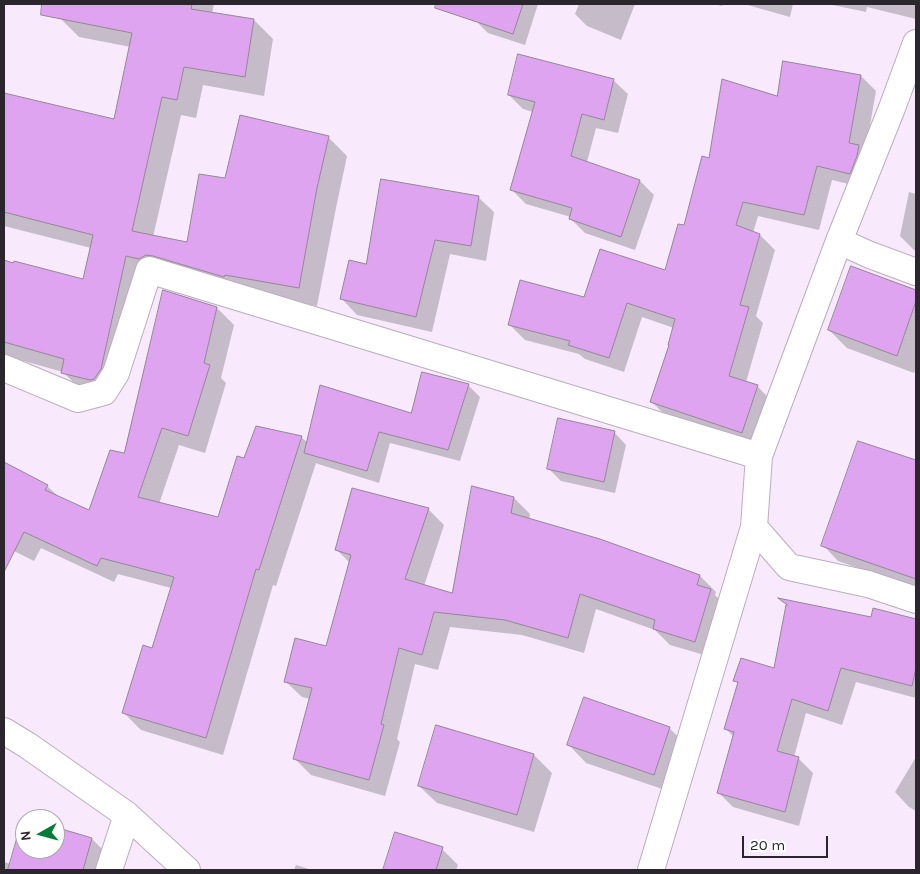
<!DOCTYPE html>
<style>
body{margin:0}
#map{position:relative;width:920px;height:874px;overflow:hidden;background:#f8eafc;font-family:Karla,sans-serif}
canvas{display:block}
.frame{position:absolute;inset:0;border:5px solid #2b262d;pointer-events:none}
.north{position:absolute;left:15px;top:809px;width:50px;height:50px;box-sizing:border-box;background:#fff;border:1px solid #aaa8ab;border-radius:50%;rotate:263deg;font-size:14px;font-weight:700;line-height:20px;text-align:center;color:#2b262d}
.north::after{content:'';display:block;margin:auto;width:18px;height:22px;background:#007e36;clip-path:polygon(50% 0,100% 100%,50% 72%,0 100%)}
.scale{position:absolute;left:742px;top:836px;width:86px;height:22px;box-sizing:border-box;border:2px solid #2b262d;border-top:0;padding-left:6px;font-size:15px;line-height:18px;white-space:nowrap;color:#2b262d;-webkit-text-stroke:4px #fff;paint-order:stroke}
</style>
<div id="map">
<canvas width="920" height="874"></canvas>
<div class="frame"></div>
<div class="north">N</div>
<div class="scale">20 m</div>
</div>
<script>
const context = document.querySelector('canvas').getContext('2d');
context.lineJoin = 'round';
function fill(path, color) { context.fillStyle = color; context.fill(path, 'evenodd'); }
function stroke(path, color, width, dash) { context.strokeStyle = color; context.lineWidth = width; context.lineCap = dash ? 'butt' : 'round'; context.setLineDash(dash || []); context.stroke(path); }
fill(new Path2D(`
 M63,4H214L212,14L254,20L273,39L264,96L203,85L196,118L181,115L153,237L188,243L226,180L328,137L347,156L336,208L317,306L159,277L120,388L82,391L63,372L13,358L11,356L4,354V262L84,281L91,248L4,226V94L115,120L131,47L79,37L60,18Z
 M451,4H538L525,45L488,33L476,21L479,13Z
 M579,4H635L621,40L587,26L575,14Z
 M713,4H723L722,6Z
 M744,4H793L790,17Z
 M828,4H916V19L867,7L866,12Z
 M861,76L876,91L865,153V188L832,180L819,230L758,216L753,233L760,235L775,250L756,316L763,323L746,382L757,386L772,401L757,447L667,417L652,402L670,345L674,328L642,317L624,372L585,359L579,354L525,340L510,325L666,272L710,159L778,98Z
 M613,80L628,94L618,133L596,128L587,162L640,181L654,195L635,250L585,233L570,218L571,217L526,204L512,190L533,112L523,109L509,95Z
 M909,192L916,194V251L914,250L900,236Z
 M478,197L494,212L486,261L450,254L432,332L357,315L342,299L367,266Z
 M852,268L916,291V368L914,373L847,348L829,330Z
 M217,308L234,325L221,378L226,383L205,453L179,445L159,504L218,519L245,459L301,437L308,443L412,415L468,385L480,397L460,461L390,443L379,483L318,464L316,463L276,586L273,585L223,755L141,730L124,713L153,650L171,588L118,574L114,582L41,548L34,561L4,546V478L10,466L47,486L59,497L90,512Z
 M614,432L626,445L615,493L561,481L549,469Z
 M859,442L916,462V588L838,561L823,545Z
 M473,488L514,498L530,514L529,520L700,576L716,592L715,595L726,606L711,657L670,645L655,630L596,609L584,653L522,635L450,627L438,670L415,664L397,739L400,742L385,796L311,775L295,759L310,699L302,697L285,681L327,647L350,563L336,549L428,509L444,525L424,586L453,595Z
 M782,600L872,619L874,610L916,620V698L856,682L842,725L806,713L794,757L799,759L813,773L799,826L733,807L719,793L734,737L725,728L738,684L735,680L775,670L787,605Z
 M436,727L534,755L552,773L534,832L437,803L419,786Z
 M669,728L687,745L671,792L586,763L569,745Z
 M916,757V811L909,807L895,792Z
 M25,819V849H55V828L92,839L108,855L103,870H4V862L11,864Z
 M396,833L442,849L458,865L456,870H384Z
 M296,865L312,870H294Z`), '#0003');
const building = new Path2D(`
 M42,4H192L191,9L254,19L245,77L184,67L177,100L162,97L132,231L187,242L199,174L225,178L240,115L329,136L317,188L299,288L225,275L224,277L153,256L146,255L139,259L126,256L101,369L94,379L90,380L61,373L64,359L4,342V260L13,263L14,261L83,279L93,235L4,212V93L114,119L132,33L41,15Z
 M436,4H523L513,34L435,8Z
 M518,54L614,79L604,120L582,114L571,156L640,180L621,237L569,219L572,208L510,190L535,102L508,95Z
 M783,61L861,75L849,143L859,145L857,156L850,174L817,166L804,215L743,202L736,225L760,234L740,305L749,307L729,376L758,385L742,433L650,402L669,345H668L675,319L627,303L609,358L568,345L570,341L508,325L520,280L584,297L600,249L665,270L678,224L684,225L702,156L709,158L722,79L777,96Z
 M381,179L479,196L471,246L435,240L416,317L340,299L349,260L366,264Z
 M851,266L916,290V301L897,356L828,330Z
 M163,290L217,307L204,363L210,365L188,436L162,428L138,497L218,517L237,456L244,458L256,426L302,436L259,570L256,569L206,738L122,713L143,645L152,648L174,577L101,558L97,566L24,532L4,572V462L48,485L45,490L89,510L110,450L124,453Z
 M422,372L469,384L448,450L379,432L367,471L304,453L320,385L411,413Z
 M558,418L615,431L604,482L547,469Z
 M858,441L916,460V579L821,546Z
 M472,486L514,497L511,513L600,539L700,575L697,585L711,589L695,642L653,629L655,620L580,594L568,638L505,620L434,612L422,655L399,648L381,724L384,725L369,780L293,759L312,688L284,682L295,638L326,646L351,555L335,550L352,488L429,508L405,579L452,593Z
 M778,598L871,617L873,608L916,619V668L912,686L841,668L828,711L792,699L777,751L799,757L785,812L717,793L734,732L724,729L738,682L733,681L741,658L774,668L786,605H787Z
 M584,697L670,727L654,775L567,745Z
 M436,725L534,754L517,815L418,786Z
 M23,818L28,819H25V849H55V827L92,838L83,870H8Z
 M395,832L443,847L436,870H383Z`);
fill(building, '#dfa4ef');
stroke(building, '#938696', 1);
const minor = new Path2D(`
 M839,241L870,255L916,272
 M4,368L78,399L104,392L116,373L149,270L759,456
 M754,527L789,567L868,584L916,600
 M4,731L27,745L127,815L187,870
 M109,870L127,815
 M651,870L754,527L759,456L839,241L892,108L916,43`);
stroke(minor, '#baadbe', 28);
stroke(minor, '#fff', 26);
</script>
